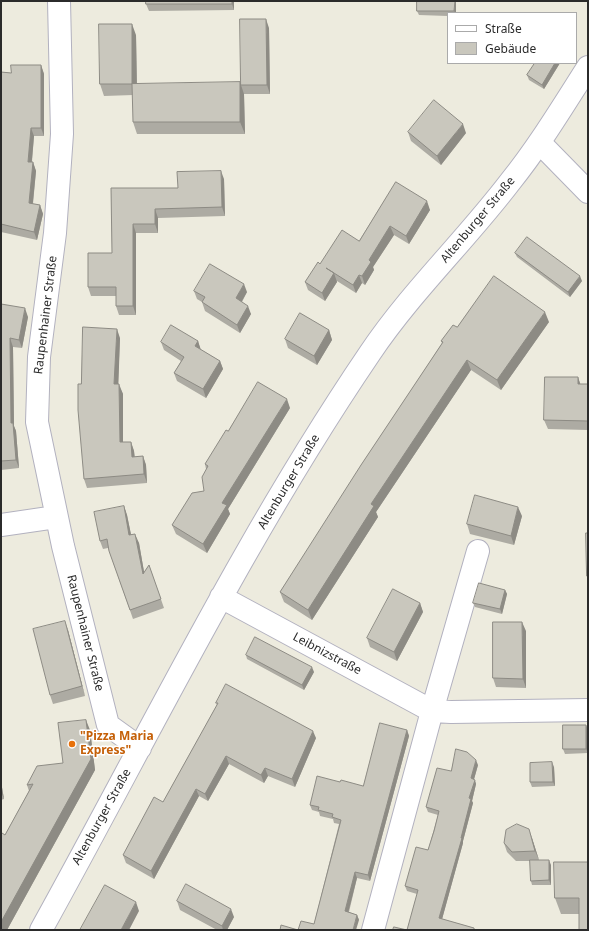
<!DOCTYPE html>
<meta charset="utf-8">
<style>
body{margin:0}
#map{position:relative;width:589px;height:931px;overflow:hidden;background:#edebde;font-family:"Noto Sans",sans-serif}
canvas{display:block}
.frame{position:absolute;inset:0;border:2px solid #2b2b2b;pointer-events:none}
.legend{position:absolute;left:447px;top:12px;width:130px;height:52px;box-sizing:border-box;background:#fff;border:1px solid #aaa;margin:0;padding:5px 7px;list-style:none;font-size:12px;color:#2b2b2b}
.legend li{display:flex;align-items:center;gap:8px;height:20px}
.legend b{width:20px;border:1px solid #aaa}
</style>
<div id="map">
<canvas width="589" height="931"></canvas>
<div class="frame"></div>
<ul class="legend">
<li><b style="height:5px;background:#fff"></b>Straße</li>
<li><b style="height:11px;background:#c9c7bd"></b>Gebäude</li>
</ul>
</div>
<script>
const context = document.querySelector('canvas').getContext('2d');
context.lineJoin = 'round';
function stroke(path, color, width, dash) { context.strokeStyle = color; context.lineWidth = width; context.lineCap = dash ? 'butt' : 'round'; context.setLineDash(dash || []); context.stroke(path); }
function fill(path, color) { context.fillStyle = color; context.fill(path, 'evenodd'); }
function label(font, color, halo, rows, align = 'center') {
  context.font = font + ' "Noto Sans",sans-serif'; context.lineWidth = 3; context.setLineDash([]); context.textBaseline = 'middle'; context.strokeStyle = halo; context.fillStyle = color; for (const [text, x, y, turn = 0] of rows) {
    context.save(); context.translate(x, y); context.rotate((+turn || 0) * Math.PI / 180); context.textAlign = isNaN(turn) ? turn : align; if (halo) context.strokeText(text, 0, 0); context.fillText(text, 0, 0); context.restore();
  }
}
const minor = new Path2D(`
 M59,1L62,134L55,233L39,357L37,422L63,546L108,725L140,748
 M540,143L588,192
 M1,525L56,517
 M478,551L432,711L451,712L588,710
 M221,597L432,711L373,930
 M41,930C148,737 245,537 370,353C411,292 465,241 510,182C539,146 563,106 588,67`);
stroke(minor, '#b2b1bf', 24);
stroke(minor, '#fff', 22);
fill(new Path2D(`
 M234,1V10L149,11L146,4Z
 M456,1V13H448V16L419,15L417,11Z
 M269,28L270,94H244L245,134H137L133,122V95L104,96L100,84L136,35L137,84L241,85Z
 M535,63H560L544,89L529,80L527,75Z
 M41,65L44,74V136H34L32,162H33L36,171L33,204L40,205L43,214L37,240L1,232V72L11,73Z
 M408,132L466,133L441,165L411,141Z
 M224,179L225,216L158,218V233H136V315H119L116,306V296H91L88,287L112,253L111,188H178Z
 M396,182L430,210L409,244L394,235L373,267L374,270L365,285L362,283L356,293L337,281V282L325,301L308,290L305,282L320,264L359,241Z
 M515,253L582,281L570,297L517,257Z
 M194,291L247,292L242,302L251,314L240,333L205,311L202,302L197,299Z
 M1,304L28,317L22,348L13,347L14,426L16,431L19,468L1,470Z
 M549,322L501,390L471,370L376,512L378,517L312,620L284,602L280,592L442,343L441,341L457,327Z
 M329,330L332,340L317,365L288,348L285,339Z
 M120,338L118,384L123,394V442H131L134,451L135,457L143,456L146,465L147,483L87,488L84,479L81,384Z
 M198,341L200,349L220,361L223,369L206,398L177,381L174,373L181,361L164,350L161,342Z
 M578,377L580,384H588V430L548,429L544,420Z
 M290,408L228,509L230,514L207,553L176,534L172,525L204,491L206,469L205,464L228,431Z
 M124,506L127,515L131,535L139,543L144,572L149,565L164,608L133,619L108,548L103,549L100,541Z
 M522,516L514,545L470,534L467,524Z
 M505,590L507,594L502,614L475,607L473,603Z
 M420,603L423,612L397,661L370,647L367,638Z
 M68,630L85,696L53,704L50,695Z
 M526,631V688L496,687L493,678Z
 M246,655L314,672L304,690L247,659Z
 M216,703L316,738L295,787L268,776L264,783L229,764L208,801L199,796L154,879L126,863L123,855L163,802L217,705Z
 M586,725L588,730V753L565,754L563,749Z
 M90,730L95,770L7,930H1L5,835L29,791L27,785L63,763Z
 M407,730L409,736L370,881L357,878L349,912L357,915L359,920L298,930L314,924L339,824L334,823L333,819L320,816L319,812L312,810L310,805L340,782L363,786Z
 M478,765L474,779L476,784L472,801L473,803L463,841V843L442,919L474,928L475,930H407L417,894L407,891L405,886L428,850L438,815L428,812L426,807L451,771Z
 M554,767L555,786L532,787L530,782Z
 M1,781L4,799L1,800Z
 M532,838L539,860L551,865V885H532L531,881L530,861H516L507,852L504,843Z
 M588,862L579,914H561L555,898Z
 M177,901L234,917L227,930H217L180,910Z`), '#adaba3');
fill(new Path2D(`
 M232,1H234V10L232,4Z
 M455,1H456V13H455L454,11Z
 M266,19L269,28L270,94L267,85Z
 M132,24L136,35L137,95L132,84Z
 M555,63H560L544,89L542,85Z
 M41,65L44,74V136L41,128Z
 M240,82L244,94L245,134L240,122Z
 M463,124L466,133L441,165L437,156Z
 M31,128L34,136L31,170L28,162Z
 M33,162L36,171L32,211L29,203Z
 M221,171L224,179L225,216L222,207Z
 M427,201L430,210L409,244L406,236Z
 M40,205L43,214L37,240L34,232Z
 M155,209L158,218V233L155,224Z
 M133,224L136,233V315L133,306Z
 M390,226L394,235L373,267L374,270L365,285L362,276L369,260Z
 M334,273L337,282L325,301L322,293Z
 M359,275L362,283L356,293L353,285Z
 M580,276L582,281L570,297L568,292Z
 M244,284L247,292L239,306L236,298Z
 M248,306L251,314L240,333L237,325Z
 M25,308L28,317L22,348L19,340Z
 M545,312L549,322L501,390L497,380Z
 M117,329L120,338L118,394L114,384Z
 M329,330L332,340L317,365L314,356Z
 M10,338L13,347L14,426L16,431L19,468L16,460L11,423Z
 M198,341L201,350L195,346Z
 M467,360L471,370L376,512L378,517L312,620L308,610L371,504Z
 M220,361L223,369L206,398L203,389Z
 M578,377L581,386L578,384Z
 M119,384L123,394V452L120,442Z
 M287,399L290,408L228,509L230,514L207,553L203,544L222,503Z
 M131,442L134,451L135,466L132,457Z
 M143,456L146,465L147,483L144,474Z
 M124,506L127,515L133,544L129,535Z
 M518,507L522,516L514,545L511,536Z
 M135,534L139,543L146,583L143,574Z
 M505,590L507,594L502,614L500,609Z
 M420,603L423,612L397,661L394,652Z
 M65,621L68,630L85,696L82,686Z
 M522,622L526,631V688L523,679Z
 M312,667L314,672L304,690L302,685Z
 M86,720L90,730L95,770L7,930H1V922Z
 M586,725L588,730V753L586,749Z
 M407,730L409,736L370,881L368,875Z
 M313,731L316,738L295,787L292,779Z
 M226,756L229,764L208,801L205,794Z
 M476,760L478,765L473,783L471,778Z
 M552,762L554,767L555,786L553,782Z
 M265,768L268,776L264,783L261,775Z
 M475,780L476,784L472,801L473,803L463,841V843L441,923L439,918L461,838L469,798Z
 M1,781V782L4,799L1,792Z
 M196,789L199,796L154,879L151,871Z
 M529,829L532,838L539,860L535,851Z
 M549,860L551,865V885L549,880Z
 M355,872L357,878L347,917L345,911Z
 M136,902L139,911L129,930H121Z
 M231,909L234,917L227,930H223L222,926Z
 M357,915L359,920L356,930H353Z`), '#8d8b84');
const building = new Path2D(`
 M146,1H232V4H146Z
 M417,1H455L454,11H417Z
 M240,19H266L267,85H241Z
 M99,24H132V84H100Z
 M535,63H555L542,85L527,75Z
 M11,65H41V128H31L28,162H33L29,203L40,205L34,232L1,224V72L11,73Z
 M240,82V122H133L132,84Z
 M434,100L463,124L437,156L408,132Z
 M221,171L222,207L155,209V224H133V306H116V287H88V253H112L111,188H178L177,172Z
 M396,182L427,201L406,236L390,226L369,260L371,262L362,276L359,275L353,285L326,268L334,273L322,293L305,282L318,262L320,264L342,230L359,241Z
 M527,237L580,276L568,292L515,253Z
 M210,264L244,284L236,298L248,306L237,325L202,302L205,297L194,291Z
 M494,276L545,312L497,380L467,360L371,504L374,506L308,610L280,592L361,465L443,342L441,341L453,325L457,327Z
 M1,304L25,308L19,340L10,338L11,423H13L16,460L1,461Z
 M300,313L329,330L314,356L285,339Z
 M171,325L198,341L195,346L220,361L203,389L174,373L184,357L161,342Z
 M83,327L117,329L114,384H119L120,442H131L132,457L143,456L144,474L84,479L78,410V384H81Z
 M545,377H578V384H588V421L544,420Z
 M258,382L287,399L222,503L227,505L203,544L172,525L192,493L204,491L202,477L208,466L205,464L226,430L228,431Z
 M475,495L518,507L511,536L467,524Z
 M124,506L129,535L135,534L143,574L149,565L161,599L130,610L109,551L107,539L100,541L94,512Z
 M586,533H588V576H587Z
 M479,583L505,590L500,609L473,603Z
 M393,589L420,603L394,652L367,638Z
 M65,621L82,686L50,695L33,629Z
 M493,622H522L523,679L493,678Z
 M255,637L312,667L302,685L246,655Z
 M226,684L313,731L292,779L265,768L261,775L226,756L205,794L196,789L151,871L123,855L154,797L163,802L218,703H216Z
 M86,720L91,759L1,922V835L2,833L5,835L33,784L27,785L37,766L63,763L58,723Z
 M380,723L407,730L368,875L355,872L345,911L357,915L353,930H280L281,925L298,930L301,921L314,924L341,820L332,817L333,814L318,810L319,807L310,805L317,776L340,782L341,780L363,786Z
 M563,725H586V749H563Z
 M456,749L467,752L476,760L471,778L475,780L469,798L471,799L461,838H462L439,918L474,928V930H407L418,890L405,886L416,847L428,850L434,831L439,811L426,807L437,768L451,771Z
 M552,762L553,782H530V763Z
 M517,824L529,829L535,851L512,852L504,843L506,830Z
 M530,860H549V880L531,881Z
 M554,862H588V930H579V898H555Z
 M186,884L231,909L222,926L177,901Z
 M105,885L136,902L121,930H80Z
 M394,927L407,930H393Z`);
fill(building, '#c9c7bd');
stroke(building, '#8d8b84', 1);
for (const [x, y, r, color] of [
 [72,744,4,"#e8710a"]
]) { const dot = new Path2D(); dot.arc(x, y, r, 0, 2 * Math.PI); context.fillStyle = color; context.fill(dot); stroke(dot, '#fff', 1.5); }
label('12px', '#2b2b2b', '#fff', [
 ["Altenburger Straße",478,220,-50],
 ["Raupenhainer Straße",46,315,-83],
 ["Altenburger Straße",289,482,-59],
 ["Raupenhainer Straße",85,633,76],
 ["Leibnizstraße",327,654,28],
 ["Altenburger Straße",102,817,-61]
]);
label('bold 12px', '#c56008', '#fff', [
 ["\"Pizza Maria",80,737],
 ["Express\"",80,751]
], 'left');
</script>
